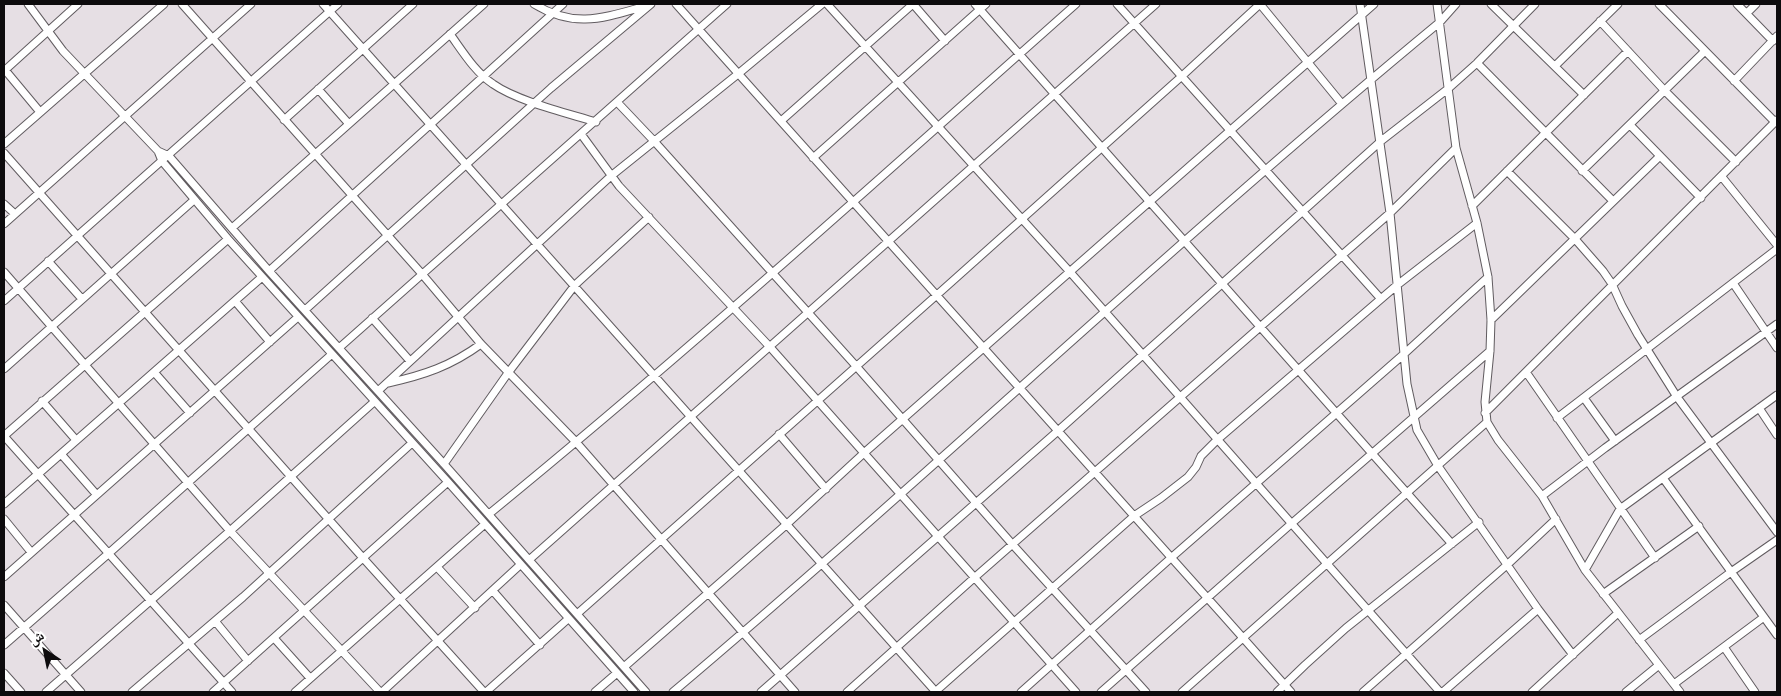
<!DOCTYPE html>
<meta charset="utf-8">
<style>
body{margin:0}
#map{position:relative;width:1781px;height:696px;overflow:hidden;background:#e6dfe4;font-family:"Varela Round","Noto Naskh Arabic",sans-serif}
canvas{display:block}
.frame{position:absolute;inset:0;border:5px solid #0d0b0d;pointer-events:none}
.north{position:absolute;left:20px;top:626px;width:50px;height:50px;-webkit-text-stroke:4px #fff;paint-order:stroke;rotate:326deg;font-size:14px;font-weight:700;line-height:20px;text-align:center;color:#0d0b0d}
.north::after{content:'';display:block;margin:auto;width:18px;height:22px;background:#0d0b0d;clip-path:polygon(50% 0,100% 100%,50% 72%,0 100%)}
</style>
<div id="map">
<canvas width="1781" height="696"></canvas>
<div class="frame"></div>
<div class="north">ش</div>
</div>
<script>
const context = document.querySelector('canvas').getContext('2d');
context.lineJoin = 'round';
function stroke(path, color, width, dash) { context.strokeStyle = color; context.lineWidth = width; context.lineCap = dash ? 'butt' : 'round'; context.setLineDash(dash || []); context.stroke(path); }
const minor = new Path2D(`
 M28,4L63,51L158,151L162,161L228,239L448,482L634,692
 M182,4L422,274L481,344L576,442L795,692
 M323,4L936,692
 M534,4C575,29 603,18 646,6
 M676,4C882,233 1087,462 1291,692
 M827,4L1070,272L1440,692
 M913,4L945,41
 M975,4L1452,544
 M1117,4L1381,299
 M1260,4L1342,104
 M1360,4L1390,213L1407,384L1417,430L1438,466L1538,609L1573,655
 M1437,4L1456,148L1477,223L1488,277L1491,320L1490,351L1485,402L1487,422L1498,440L1542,496L1585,570L1680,692
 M1491,4L1584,95
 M1659,4L1775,122
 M1737,4L1773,41
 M1747,13L1756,4
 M1600,21L1665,91L1736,162
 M450,34C463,52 475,72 493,84C517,101 567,113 596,122
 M1477,63L1613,201
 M1555,66L1618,4
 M5,70L40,112
 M4,71L78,4
 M1734,81L1777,36
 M318,89L349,124
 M617,102L654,141L856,366L1013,545L1146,692
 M284,120L413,4
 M781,121L913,4
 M1630,125L1701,198
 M581,134L619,186L770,347L1076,692
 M4,144L164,4
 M158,151L169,156L269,271L444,464L646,692
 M4,153L363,558L484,692
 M813,158L986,4
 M1507,171L1575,239L1603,271L1612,284L1622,306L1638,335L1677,397L1777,532
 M1582,171L1705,51
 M1722,177L1777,245
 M4,204L15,214
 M1472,206L1628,51
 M4,224L251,4
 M232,228L484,4
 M48,261L82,299
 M269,271L563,4
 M4,272L230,531L380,692
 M1733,283L1777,348
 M4,301L338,4
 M235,301L270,342
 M305,310L551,88L651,4
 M372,318L410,361
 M1491,320L1660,156
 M339,348L727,4
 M4,369L194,200
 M154,372L190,413
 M1526,372L1655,558
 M388,383C424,375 451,366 481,344
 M378,391L611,176L738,74L822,4
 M1584,398L1615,441
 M42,401L76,440
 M1759,408L1777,435
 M1485,413L1777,120
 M1557,418L1777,249
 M779,434L826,489
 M4,436L232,692
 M4,436L228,239
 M61,454L96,494
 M444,464L508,373L575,285L649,217
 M1663,478L1777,635
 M1542,496L1605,448L1777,324
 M4,504L262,277
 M489,514C690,350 882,176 1076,4
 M4,519L31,552
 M529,560L1156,4
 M437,567L475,608
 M1585,570L1620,509L1777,395
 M4,577L298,317
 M493,591L540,645
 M1603,594L1699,526
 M4,605L81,692
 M577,614L938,294L1182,76L1260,4
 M215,621L248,661
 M274,638L310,678
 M1639,640L1731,572L1777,540
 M4,645L108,554L332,354
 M1724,647L1755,692
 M624,667L787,524L864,453L1374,4
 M4,673L21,692
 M1674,684L1764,617
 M46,692L230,531L374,402
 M132,692L243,597L412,443
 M213,692L448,482
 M295,692L485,524
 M382,692L520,565
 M486,692L568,619
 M595,692L617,673
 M673,692C932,473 1178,238 1440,22L1456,4
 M761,692L1059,430L1381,141L1449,88L1477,63L1535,4
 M847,692L974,578L1390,213L1456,148
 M935,692L1134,516L1161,498L1188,477L1196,467L1201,456L1218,439L1396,286L1477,223
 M1021,692L1172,557L1404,354L1488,277
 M1101,692L1291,524L1490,351
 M1182,692L1487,422
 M1277,692L1305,665L1346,628L1479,522
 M1363,692L1508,564L1556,519
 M1443,692L1538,609
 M1532,692L1618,613
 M1626,692L1659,665`);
stroke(minor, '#615c60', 9);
stroke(minor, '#fff', 7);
</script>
